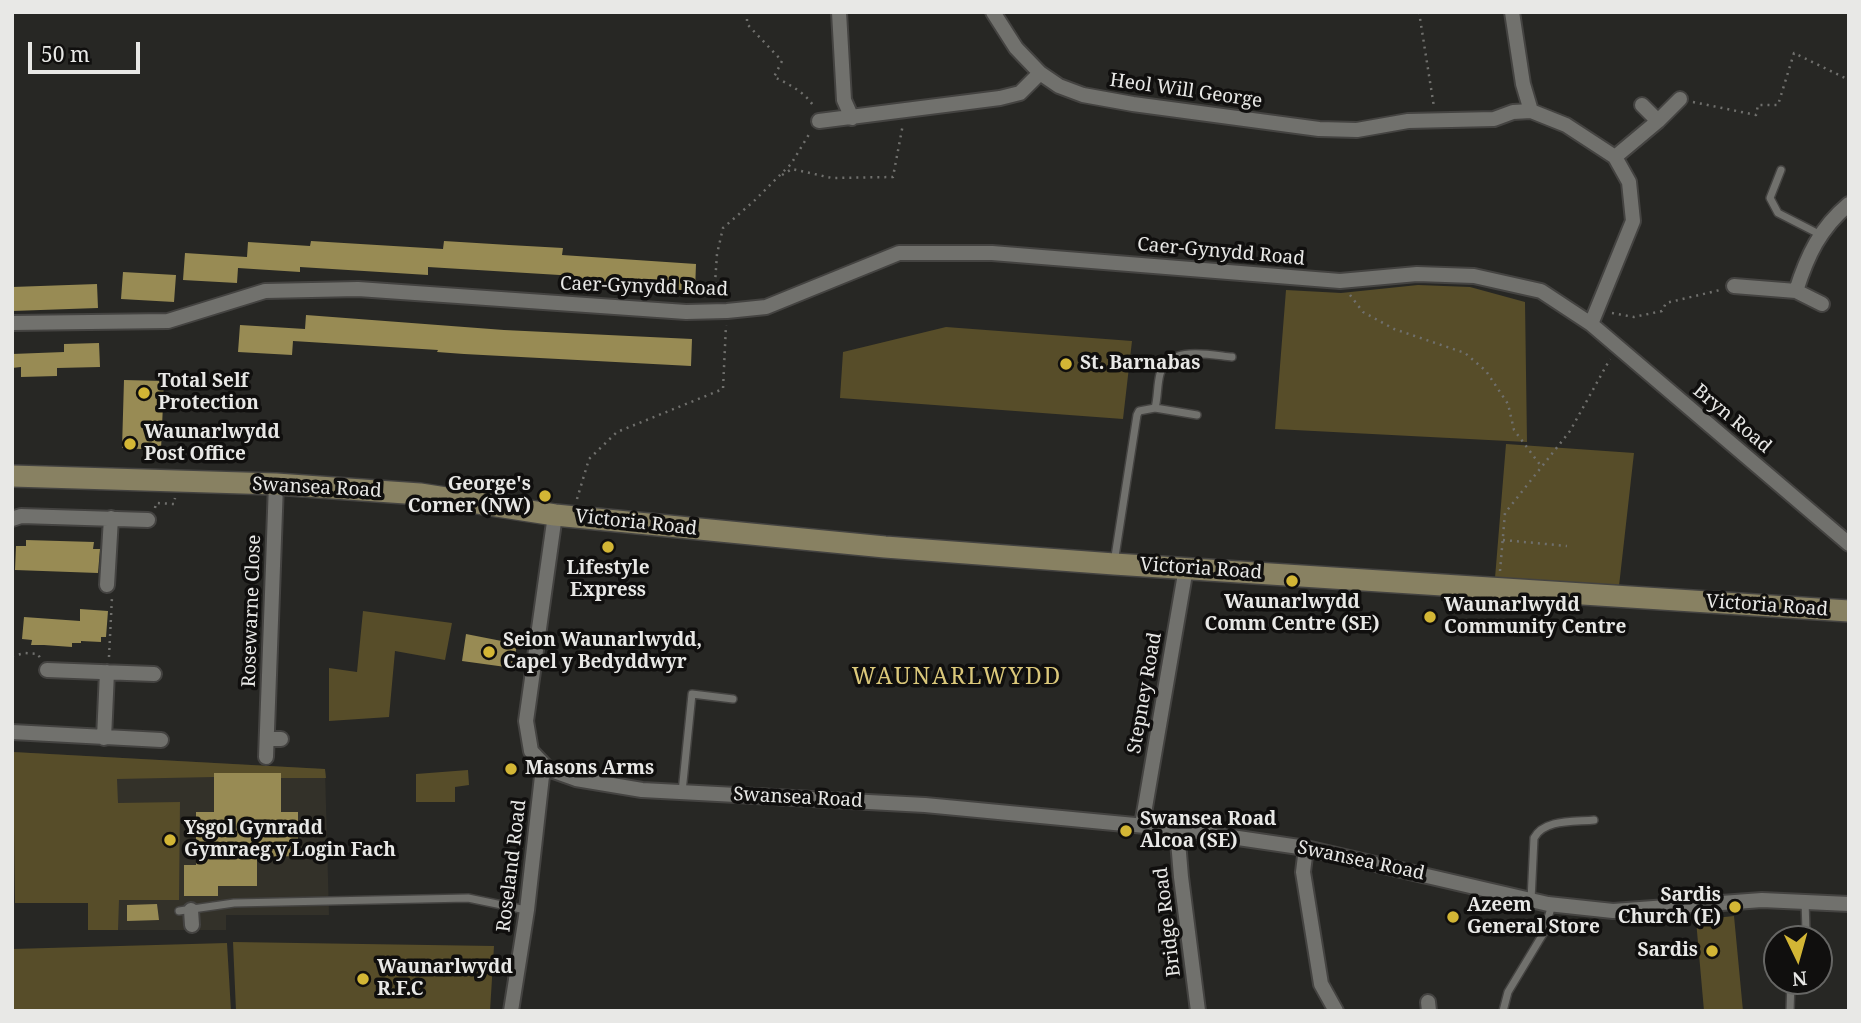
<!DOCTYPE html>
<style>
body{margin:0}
#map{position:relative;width:1861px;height:1023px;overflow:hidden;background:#272724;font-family:"Noto Serif",serif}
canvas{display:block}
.frame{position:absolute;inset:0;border:14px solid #e8e8e6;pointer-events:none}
.north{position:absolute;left:1763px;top:925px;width:70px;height:70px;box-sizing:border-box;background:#100f0e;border:2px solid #666664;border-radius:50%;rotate:175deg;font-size:19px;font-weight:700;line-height:28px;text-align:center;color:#e8e8e6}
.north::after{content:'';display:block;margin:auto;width:24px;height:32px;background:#d3b635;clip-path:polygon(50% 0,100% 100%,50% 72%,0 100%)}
.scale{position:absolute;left:28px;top:42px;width:112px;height:32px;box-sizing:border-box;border:4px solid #e8e8e6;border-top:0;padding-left:9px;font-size:21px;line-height:24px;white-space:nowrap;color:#e8e8e6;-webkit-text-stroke:5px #100f0e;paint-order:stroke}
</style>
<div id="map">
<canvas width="1861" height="1023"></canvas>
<div class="frame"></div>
<div class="north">N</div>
<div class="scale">50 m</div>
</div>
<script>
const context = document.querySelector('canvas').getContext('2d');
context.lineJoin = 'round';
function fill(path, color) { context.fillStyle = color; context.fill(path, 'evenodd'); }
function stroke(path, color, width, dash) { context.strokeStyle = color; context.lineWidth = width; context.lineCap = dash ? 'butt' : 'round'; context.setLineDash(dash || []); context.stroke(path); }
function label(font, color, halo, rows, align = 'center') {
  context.font = font + ' "Noto Serif",serif'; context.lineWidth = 7; context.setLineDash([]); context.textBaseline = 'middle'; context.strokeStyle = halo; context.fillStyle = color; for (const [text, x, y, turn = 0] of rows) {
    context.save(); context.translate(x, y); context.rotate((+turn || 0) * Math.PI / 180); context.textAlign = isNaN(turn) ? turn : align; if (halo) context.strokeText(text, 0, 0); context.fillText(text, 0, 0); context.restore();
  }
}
fill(new Path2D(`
 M13,752L325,769L329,915H226V930H88V903H15Z`), '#333129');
fill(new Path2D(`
 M1418,285L1470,287L1525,302L1527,442L1275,429L1286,290L1341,293Z
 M946,327L1132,341L1123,419L840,398L843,352Z
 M1506,444L1634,453L1619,586L1495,578Z
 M363,611L452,623L445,660L395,651L389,717L329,721V668L357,672Z
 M13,752L325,769L326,778H281V773H214V777L117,779L118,803L180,802L179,900H119L118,930H88V903H15Z
 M468,770L469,785L455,787V802H416V774Z
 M1734,916L1743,1011H1704L1696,920Z
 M233,942L494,946L490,1011H236Z
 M227,943L231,1011H12V949Z`), '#574d29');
fill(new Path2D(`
 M311,241L443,249L444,241L509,245L563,248L562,255L696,264L695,291L575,283L576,276L428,267V275L300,267V272L238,268L237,283L183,280L185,253L247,257L248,242L310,246Z
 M123,272L176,275L174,302L121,299Z
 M97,284L98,308L12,311V287Z
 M306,315L504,330L692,339L691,366L464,354L437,352L438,350L293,341L292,355L238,352L240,325L305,329Z
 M99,343L100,367L57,368V376L21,377V367L12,368V354L64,352V344Z
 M124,380L164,381L161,450L122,448Z
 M26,540L94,542L93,549H100L98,573L15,570L16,546H26Z
 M80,609L108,611L106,637H101V642L81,641V643H72V647L44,645H31L32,640L22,639L24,617L80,621Z
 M466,634L517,644L513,668L462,661Z
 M214,773H281V812H298V856L257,857V886H218V896H184V865H196V812H214Z
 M157,904L159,920L127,921V905Z`), '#988b54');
const lane = new Path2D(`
 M1781,170L1770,198L1778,213L1819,234
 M1155,408L1197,415
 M1114,563L1137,415L1139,411L1155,408C1158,397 1157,385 1160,374C1168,345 1210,355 1232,357
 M682,792L692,694L733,699
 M1531,900L1534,838C1544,819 1574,822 1594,820
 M179,911L234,903L468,898L526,910
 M1802,939L1806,931L1805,901
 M1503,1011L1508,992L1543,934L1552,905
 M1790,1011L1791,981`);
const street = new Path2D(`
 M839,12L844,100L852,118
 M993,12L1016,48L1040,73L1059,86L1083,95L1133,104L1319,129L1357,130L1408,121L1494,119L1513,112L1531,111L1566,125L1615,157L1629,182L1633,221L1591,324
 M1512,12L1523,84L1531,111
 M1642,105L1658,121
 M819,121L1000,98L1020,93L1040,73
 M1615,157L1658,121L1680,99
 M1734,286L1796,291L1822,304
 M1796,291C1807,256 1820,228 1849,204
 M12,323L168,321L265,291L358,289L686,312L727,311L766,307L899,253H992L1340,281L1417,274L1474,276L1541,291L1591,324L1849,544
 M555,515L526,721L531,751L548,769L576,779L642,790L925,805L1177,829L1306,848L1548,904L1613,911L1762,900L1849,904
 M12,519L21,516L148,520
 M107,585L111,518
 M47,670L154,674
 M12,732L161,740
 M104,738L107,672
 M267,739H281
 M266,757L276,484
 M1142,825L1186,568
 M1177,829L1181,877L1198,1011
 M1306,848L1303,872L1321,984L1336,1011
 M191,910L192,925
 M1428,1002L1429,1011
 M511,1011L527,910L542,776L548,769`);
const secondary = new Path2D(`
 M12,476L276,484L420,494L555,515L885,547L1114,564L1849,611`);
stroke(lane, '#444341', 10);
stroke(street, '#444341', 18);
stroke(secondary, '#444341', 24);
stroke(new Path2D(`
 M747,12V24L782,61L774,77C789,84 806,93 814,107
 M1419,12L1434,107
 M1693,102L1756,115L1758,105H1778L1794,53L1849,80
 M782,175L792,169L832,178L893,177L903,124
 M1350,295L1363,312L1394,329L1465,353L1486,371L1508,404L1514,430L1541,466
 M714,298L717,254L723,228L754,201L791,164L811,131
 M1612,313L1634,317L1662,311L1666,303L1720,290
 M577,499L589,459L617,432L723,389L726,325
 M155,508L156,503L174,504L175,498
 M1503,540L1567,546
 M1500,571L1505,513L1570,431L1610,359
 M12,656L25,653L38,654L40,658
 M109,657L112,597`), '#70706d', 2.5, [2, 5]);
stroke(lane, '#71716d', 7);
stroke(street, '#71716d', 14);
stroke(secondary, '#888162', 21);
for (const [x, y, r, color] of [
 [1066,364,7,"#d3b635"],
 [144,393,7,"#d3b635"],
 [130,444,7,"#d3b635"],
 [545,496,7,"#d3b635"],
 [608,547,7,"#d3b635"],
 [1292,581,7,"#d3b635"],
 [1430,617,7,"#d3b635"],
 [489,652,7,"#d3b635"],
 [511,769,7,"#d3b635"],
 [1126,831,7,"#d3b635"],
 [170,840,7,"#d3b635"],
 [1735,907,7,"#d3b635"],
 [1453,917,7,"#d3b635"],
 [1712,951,7,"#d3b635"],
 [363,979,7,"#d3b635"]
]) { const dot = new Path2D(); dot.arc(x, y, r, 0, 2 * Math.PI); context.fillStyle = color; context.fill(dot); stroke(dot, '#100f0e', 2.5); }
label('19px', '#e8e8e6', '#100f0e', [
 ["Heol Will George",1186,91,8],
 ["Caer-Gynydd Road",1221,252,5],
 ["Caer-Gynydd Road",644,287,2],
 ["Bryn Road",1732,419,40],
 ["Swansea Road",317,488,3],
 ["Victoria Road",636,523,6],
 ["Victoria Road",1201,569,4],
 ["Victoria Road",1767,606,4],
 ["Rosewarne Close",252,611,-88],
 ["Stepney Road",1145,693,-80],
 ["Swansea Road",798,798,3],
 ["Swansea Road",1361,861,12],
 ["Roseland Road",512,866,-83],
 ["Bridge Road",1168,922,-97]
]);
label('bold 19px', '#e8e8e6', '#100f0e', [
 ["St. Barnabas",1080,364],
 ["Total Self",158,382],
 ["Protection",158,404],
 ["Waunarlwydd",144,433],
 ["Post Office",144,455],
 ["George's",531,485,"right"],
 ["Corner (NW)",531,507,"right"],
 ["Lifestyle",608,569,"center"],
 ["Express",608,591,"center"],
 ["Waunarlwydd",1292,603,"center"],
 ["Comm Centre (SE)",1292,625,"center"],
 ["Waunarlwydd",1444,606],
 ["Community Centre",1444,628],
 ["Seion Waunarlwydd,",503,641],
 ["Capel y Bedyddwyr",503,663],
 ["Masons Arms",525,769],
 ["Swansea Road",1140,820],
 ["Alcoa (SE)",1140,842],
 ["Ysgol Gynradd",184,829],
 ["Gymraeg y Login Fach",184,851],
 ["Sardis",1721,896,"right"],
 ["Church (E)",1721,918,"right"],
 ["Azeem",1467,906],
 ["General Store",1467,928],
 ["Sardis",1698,951,"right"],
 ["Waunarlwydd",377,968],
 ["R.F.C",377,990]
], 'left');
context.letterSpacing = '2px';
label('23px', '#dbc87a', '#100f0e', [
 ["WAUNARLWYDD",957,677]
]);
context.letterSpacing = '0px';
</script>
